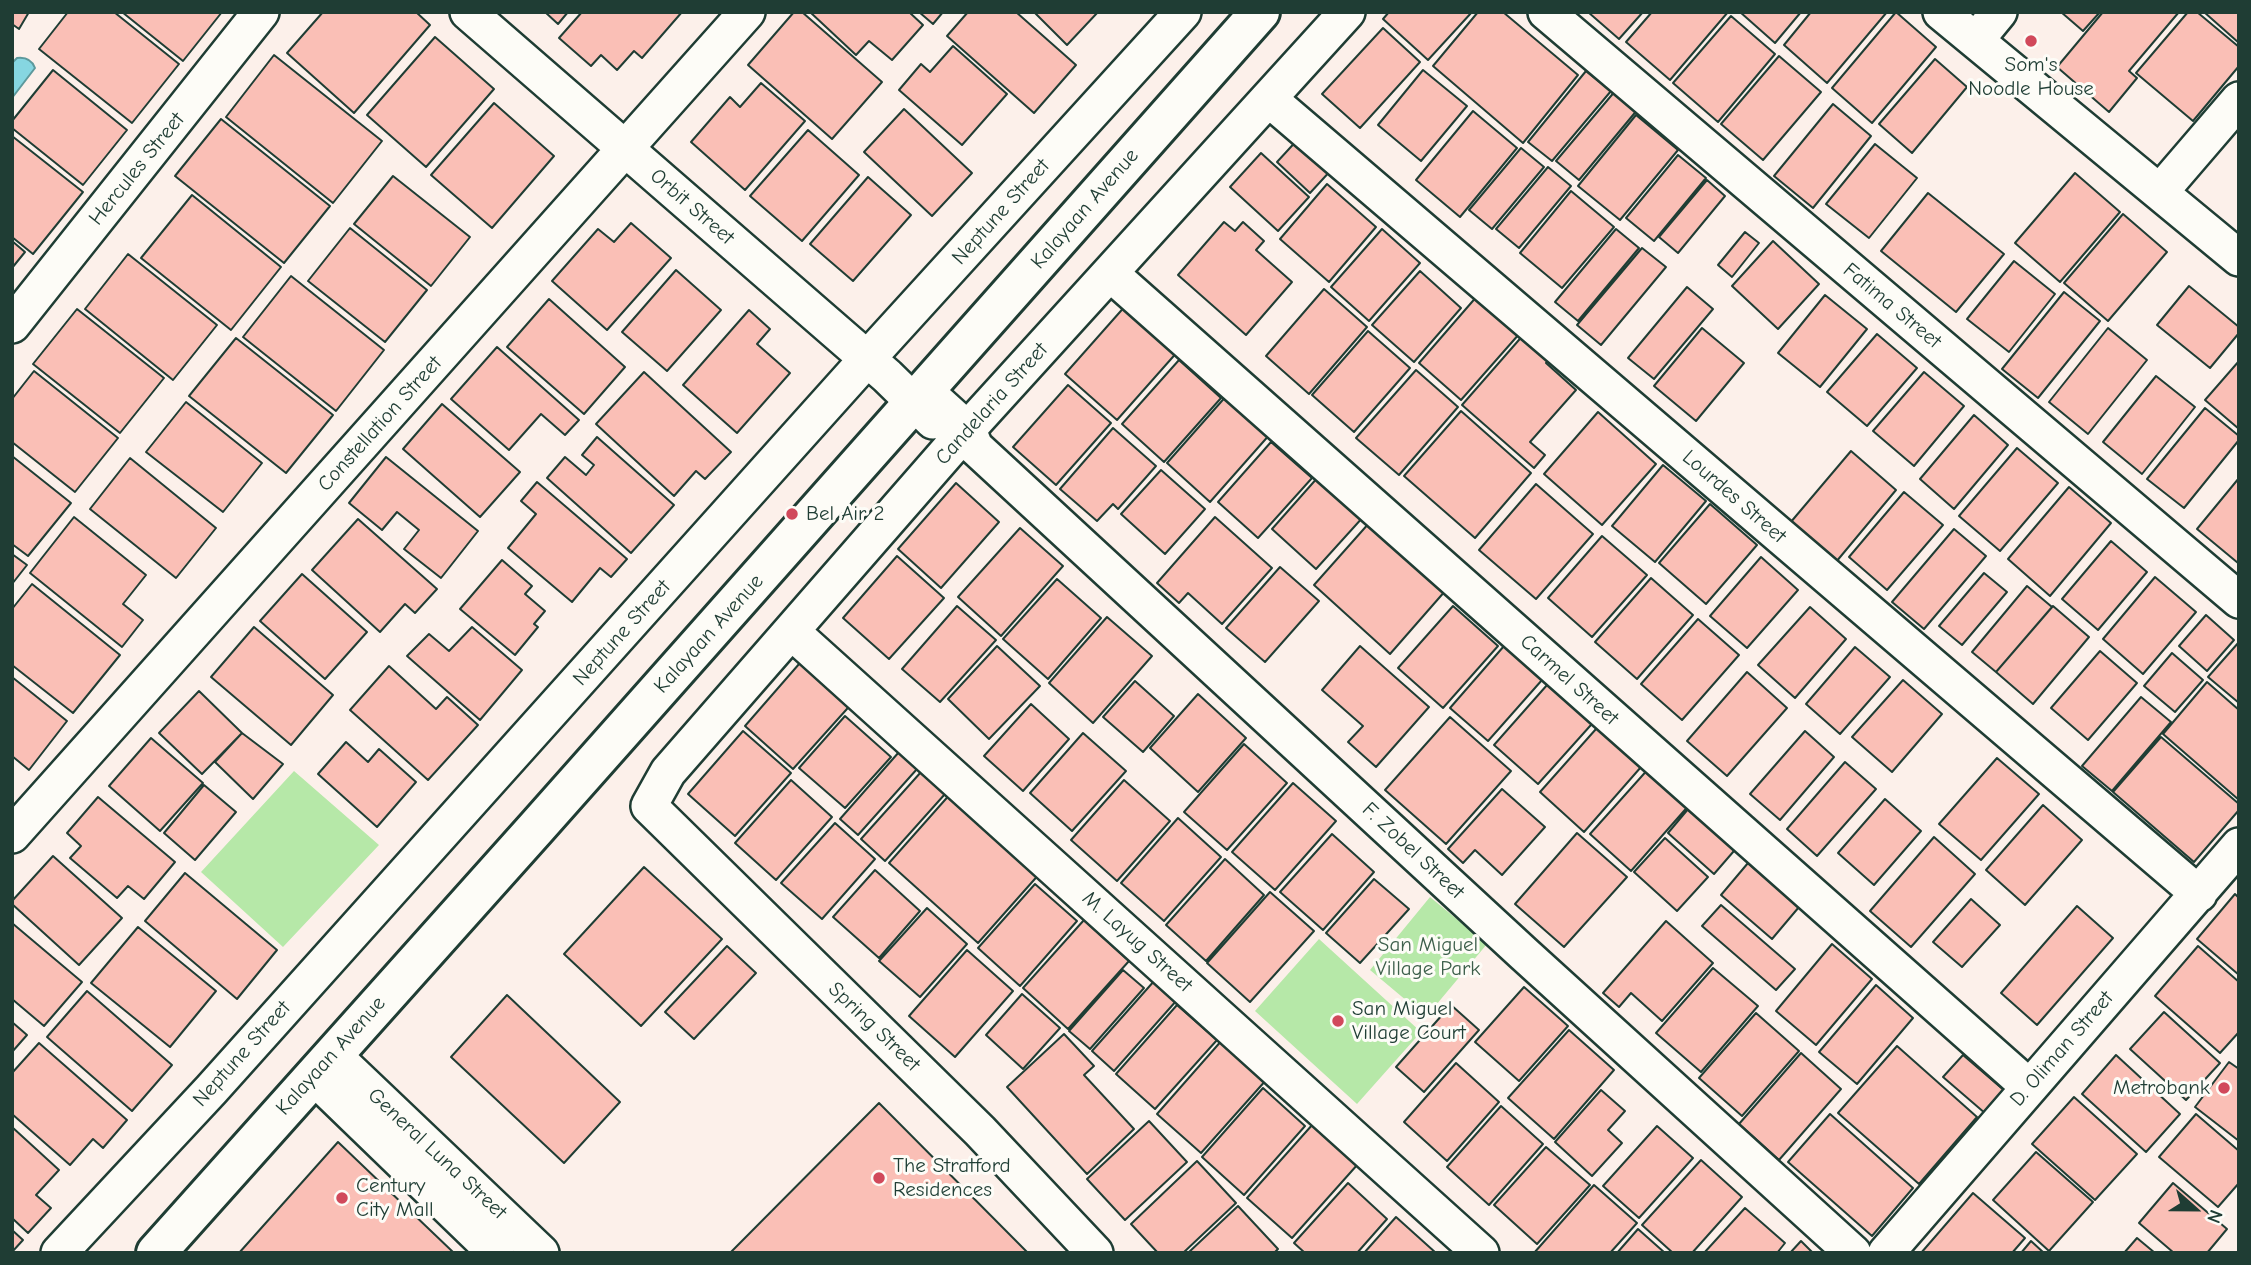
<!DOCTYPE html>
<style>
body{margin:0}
#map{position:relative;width:2251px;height:1265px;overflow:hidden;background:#fcf0ea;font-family:"Comic Neue",sans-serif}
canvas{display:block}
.frame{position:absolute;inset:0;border:14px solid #1f3d34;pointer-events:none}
.north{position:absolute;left:2160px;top:1174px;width:70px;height:70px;-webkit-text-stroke:5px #fdfcf7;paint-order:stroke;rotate:111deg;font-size:19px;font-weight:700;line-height:28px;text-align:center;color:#1f3d34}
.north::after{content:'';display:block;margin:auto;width:24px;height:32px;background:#1f3d34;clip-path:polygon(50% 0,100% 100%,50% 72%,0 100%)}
</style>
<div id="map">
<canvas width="2251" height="1265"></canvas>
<div class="frame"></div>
<div class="north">N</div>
</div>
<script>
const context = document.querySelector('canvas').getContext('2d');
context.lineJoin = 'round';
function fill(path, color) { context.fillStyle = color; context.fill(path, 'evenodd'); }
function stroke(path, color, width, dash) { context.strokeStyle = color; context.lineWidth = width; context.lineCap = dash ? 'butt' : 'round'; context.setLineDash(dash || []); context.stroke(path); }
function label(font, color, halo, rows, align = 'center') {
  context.font = font + ' "Comic Neue",sans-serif'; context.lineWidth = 6; context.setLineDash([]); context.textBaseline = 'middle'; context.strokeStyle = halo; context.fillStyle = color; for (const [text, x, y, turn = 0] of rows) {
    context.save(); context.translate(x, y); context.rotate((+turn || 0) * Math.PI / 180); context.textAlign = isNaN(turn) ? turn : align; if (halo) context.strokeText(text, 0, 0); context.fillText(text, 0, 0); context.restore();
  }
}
fill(new Path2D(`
 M294,771L379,845L283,947L201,872Z
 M1430,897L1487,944L1426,1017L1370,970Z
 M1319,939L1421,1032L1357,1104L1255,1011Z`), '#b6e8a8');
const water = new Path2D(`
 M17,58C26,57 32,60 35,68L12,98V63Z`);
fill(water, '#86d6e1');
stroke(water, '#5d999c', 2);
const building = new Path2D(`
 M12,12H29L19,29L12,24Z
 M68,12H114L179,64L132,123L39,49Z
 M122,12H222L183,61Z
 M323,12H416L430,25L354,113L287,53Z
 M545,12H568L558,24Z
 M582,12H682L642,58L634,51L617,70L601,55L591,66L559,38Z
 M794,12H802L882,82L832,139L748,65Z
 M810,12H909L923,25L892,60L869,41L856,55Z
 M919,12H943L933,24Z
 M968,12H1016L1076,65L1034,113L947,36Z
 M1034,12H1098L1067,45Z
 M1389,12H1472L1428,60L1383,19Z
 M1478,12H1503L1578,75L1523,143L1433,66Z
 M1588,12H1643L1619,39Z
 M1652,12H1728L1670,80L1626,42Z
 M1740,12H1801L1775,43Z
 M1811,12H1887L1827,83L1784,45Z
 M1896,12L1936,47L1872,123L1832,88Z
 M2061,12H2100L2083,31Z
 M2103,12H2179L2129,71L2137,78L2109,112L2057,67Z
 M2188,12H2197L2239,47V66L2193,121L2136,73Z
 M2204,12H2239V43Z
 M1731,16L1775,54L1718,122L1673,83Z
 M1383,28L1420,62L1360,128L1322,94Z
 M435,37L494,89L426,167L367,115Z
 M953,46L1007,94L962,145L899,90L921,64L930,72Z
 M274,55L382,141L333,203L226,117Z
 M1779,56L1821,92L1763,160L1721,124Z
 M1935,59L1967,87L1912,153L1879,124Z
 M53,70L127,130L83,185L12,128V121Z
 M1423,70L1467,106L1421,161L1378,125Z
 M1586,71L1611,91L1552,161L1528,142Z
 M761,83L805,121L745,190L691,142L730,97L740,107Z
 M1616,90L1638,109L1579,180L1556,161Z
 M494,103L554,156L492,228L431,175Z
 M1833,104L1871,136L1813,208L1774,176Z
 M904,109L972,173L932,216L864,152Z
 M1473,111L1517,148L1460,217L1416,180Z
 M1636,115L1678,150L1620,220L1578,186Z
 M221,119L330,206L284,263L175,176Z
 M808,130L859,175L802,241L750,196Z
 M12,136L83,192L33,254L12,237Z
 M1300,137L1333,168L1310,193L1277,162Z
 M1875,144L1917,178L1869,238L1826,204Z
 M1521,148L1544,167L1492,229L1469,210Z
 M1261,153L1309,197L1278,231L1230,187Z
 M1678,155L1706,178L1654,241L1626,218Z
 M1548,167L1571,186L1519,248L1496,229Z
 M2075,173L2120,212L2060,282L2015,243Z
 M393,176L470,237L431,286L354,224Z
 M868,177L911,215L853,281L810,244Z
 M1707,180L1725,196L1678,253L1659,237Z
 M1327,184L1376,227L1329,282L1280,239Z
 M1571,191L1614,227L1562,288L1520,253Z
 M1928,193L2004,254L1956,312L1881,251Z
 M192,195L281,267L231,330L141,258Z
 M2123,214L2167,252L2108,321L2064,283Z
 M1224,222L1235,231L1243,222L1264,241L1256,250L1292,282L1246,335L1178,275Z
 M631,223L671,258L607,330L552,281L598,229L614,242Z
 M350,228L427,290L385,342L308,281Z
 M1382,229L1420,263L1369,321L1331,287Z
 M1616,229L1639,248L1578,321L1555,302Z
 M1745,232L1759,243L1732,277L1718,265Z
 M12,241L25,252L12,268Z
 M1773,241L1819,284L1778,329L1732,286Z
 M1642,248L1666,267L1601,345L1577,325Z
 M128,254L217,325L173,380L85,309Z
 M2014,261L2055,294L2009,352L1967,319Z
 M676,270L721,310L667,371L622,332Z
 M1420,271L1461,308L1414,362L1372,325Z
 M291,276L384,350L336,411L243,337Z
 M2189,286L2239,327V333L2210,368L2157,325Z
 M1687,287L1713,309L1654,379L1628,358Z
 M1324,289L1367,327L1309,394L1266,356Z
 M2064,292L2100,321L2038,398L2002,369Z
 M1478,295L1520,333L1461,400L1419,363Z
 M1825,295L1867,329L1820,387L1778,353Z
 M549,299L625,367L584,414L507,347Z
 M1127,304L1179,350L1117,420L1065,374Z
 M77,309L164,378L120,433L33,364Z
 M749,310L770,329L757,344L790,373L737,433L683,385Z
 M1702,328L1744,363L1696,421L1654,386Z
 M2108,328L2147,360L2088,434L2049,402Z
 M1368,331L1410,368L1354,432L1312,395Z
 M1525,333L1552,356L1546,363L1576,390L1530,442L1545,455L1534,468L1462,405Z
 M1877,334L1917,368L1867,426L1827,392Z
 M236,338L333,415L286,473L189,396Z
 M497,347L579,420L565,435L541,414L509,450L451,399Z
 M1179,360L1221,398L1164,462L1122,424Z
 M2239,361V429L2205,400Z
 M1416,370L1458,407L1399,475L1356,438Z
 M34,371L118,438L75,492L12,442V399Z
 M644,372L731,452L705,479L696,471L674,496L596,424Z
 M1924,372L1964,406L1914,466L1873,431Z
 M2156,376L2195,407L2142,474L2103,442Z
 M1068,385L1111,423L1056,485L1013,447Z
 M1228,394L1271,433L1210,502L1167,463Z
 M186,402L262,463L223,512L146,452Z
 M442,404L520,472L480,517L403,449Z
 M2205,408L2239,436V440L2184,508L2147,479Z
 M1461,411L1531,473L1475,538L1404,476Z
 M1598,412L1656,464L1602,525L1544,474Z
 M1974,415L2008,445L1954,509L1920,479Z
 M1113,428L1156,466L1118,509L1113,504L1097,521L1060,489Z
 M597,437L674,505L631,553L547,478L565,457L586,475L594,465L582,455Z
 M1271,442L1312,478L1258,538L1218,502Z
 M2017,448L2058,483L2000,551L1959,516Z
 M1851,451L1896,490L1836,562L1790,523Z
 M12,456L71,503L28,556L12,544Z
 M386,457L478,531L441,578L404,549L419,530L397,512L382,530L349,503Z
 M130,458L216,528L176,578L90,509Z
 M1663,465L1706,501L1655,562L1612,526Z
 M1161,470L1205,509L1165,554L1121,514Z
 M1319,476L1364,516L1316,569L1272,529Z
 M2239,478V562L2238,563L2197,529Z
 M537,482L627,559L611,577L600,568L572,602L508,548L536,514L521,501Z
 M956,483L999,522L941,588L898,549Z
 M1536,484L1593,534L1536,599L1479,550Z
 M2069,487L2111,523L2050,596L2008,559Z
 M1904,492L1943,525L1887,590L1849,557Z
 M1710,504L1757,545L1706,604L1659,563Z
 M74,517L146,575L123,604L143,620L122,647L30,573Z
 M1215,517L1272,568L1222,624L1188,593L1179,603L1157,583Z
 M358,519L437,589L415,613L405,604L380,632L312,570Z
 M1370,522L1446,590L1390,654L1314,585Z
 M1020,528L1063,566L1001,636L958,597Z
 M1954,529L1986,556L1924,629L1892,602Z
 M1602,536L1647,575L1592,637L1548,598Z
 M2111,541L2147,572L2098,630L2062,599Z
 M12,554L27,565L12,584Z
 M897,556L944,598L889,659L843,618Z
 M1761,557L1798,590L1747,648L1710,616Z
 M502,560L532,586L525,594L545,611L534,624L538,627L515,655L460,609Z
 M1280,567L1319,601L1265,662L1226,628Z
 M1984,573L2007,592L1962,645L1939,626Z
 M302,574L367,632L325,679L260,621Z
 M2155,577L2196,612L2143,674L2103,639Z
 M1651,578L1693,615L1637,679L1595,642Z
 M1057,579L1101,618L1048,679L1003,639Z
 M32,584L120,655L73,713L12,665V609Z
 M2027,586L2052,607L1996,672L1972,652Z
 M957,606L996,640L940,702L902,669Z
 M1453,606L1498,646L1443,708L1398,668Z
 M2053,606L2089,637L2033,704L1996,672Z
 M1810,607L1846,639L1795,698L1758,665Z
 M2206,615L2234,640L2207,671L2179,646Z
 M1107,617L1152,656L1093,723L1049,683Z
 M1698,619L1739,655L1682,720L1641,684Z
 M254,627L333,695L291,745L211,677Z
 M472,627L522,670L480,720L407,656L429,634L449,651Z
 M2239,642V703L2208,677Z
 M997,646L1040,686L989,739L948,699Z
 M1360,646L1429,707L1376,767L1348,742L1363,726L1322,690Z
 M1504,646L1542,680L1488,741L1450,708Z
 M1855,647L1890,677L1840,734L1806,704Z
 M2100,651L2137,683L2088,740L2051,708Z
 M2172,653L2203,680L2175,712L2144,686Z
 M806,656L855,700L793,769L745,726Z
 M389,666L436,709L447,697L478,725L428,780L350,710Z
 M1747,672L1787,708L1727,776L1687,741Z
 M1555,676L1599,716L1538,784L1494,745Z
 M12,677L67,721L29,770L12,756Z
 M1903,680L1942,714L1892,772L1852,737Z
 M1135,681L1174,716L1143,752L1103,717Z
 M2207,682L2239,710V800L2163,734Z
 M199,691L242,733L202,774L159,733Z
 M1198,694L1246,738L1198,792L1150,748Z
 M2141,697L2171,722L2112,791L2082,766Z
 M1031,704L1069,739L1023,791L984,756Z
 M845,716L891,757L845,808L799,768Z
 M1450,717L1511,771L1446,844L1385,790Z
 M1604,720L1616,744L1641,767L1584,832L1540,792Z
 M743,731L791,773L735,836L688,794Z
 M1805,731L1834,757L1780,820L1750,794Z
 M242,733L283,764L253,799L215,762Z
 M1083,733L1126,771L1072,831L1030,793Z
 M2161,737L2239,804V810L2194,862L2113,792Z
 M151,738L203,783L160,831L109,786Z
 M346,742L368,762L379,749L416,782L377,827L318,774Z
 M1244,744L1287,783L1227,850L1184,812Z
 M899,752L917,769L858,835L840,819Z
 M1997,758L2039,794L1981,860L1939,824Z
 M1845,762L1876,789L1817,856L1787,829Z
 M1650,767L1691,803L1631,871L1590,834Z
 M921,772L945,794L885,861L861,839Z
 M791,780L832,817L776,880L735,843Z
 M1124,780L1170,821L1117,881L1071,840Z
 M1293,783L1336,821L1275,890L1232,852Z
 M204,785L236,812L195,860L164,833Z
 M1502,789L1545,827L1502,875L1475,850L1463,863L1448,849Z
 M952,792L1041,872L978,943L889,863Z
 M98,797L175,862L144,899L128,886L117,898L70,858L81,846L67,833Z
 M1885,799L1921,831L1874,885L1838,853Z
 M1694,802L1740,844L1714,874L1668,833Z
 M2043,805L2082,840L2025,905L1986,870Z
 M1178,818L1221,857L1164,921L1121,883Z
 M835,823L875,859L822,919L781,883Z
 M1577,833L1627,877L1564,947L1515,904Z
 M1332,834L1374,872L1323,930L1280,892Z
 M1934,837L1975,874L1911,947L1870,911Z
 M1665,838L1708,877L1677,911L1634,872Z
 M53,856L122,918L79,965L12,904V901Z
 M1225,859L1264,895L1206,961L1166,925Z
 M1748,863L1799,907L1772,939L1721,895Z
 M644,867L722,939L641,1026L564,954Z
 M875,870L920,911L879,958L833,917Z
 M185,873L277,950L237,999L145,921Z
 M1374,879L1409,909L1360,963L1326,933Z
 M1035,884L1077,921L1020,986L978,948Z
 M1270,892L1314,931L1250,1002L1207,963Z
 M2235,894L2239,898V975L2197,939Z
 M1971,899L2000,925L1962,967L1933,942Z
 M1721,905L1795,969L1776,990L1702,926Z
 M2077,906L2113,938L2037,1025L2001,993Z
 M927,908L967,944L920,997L879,961Z
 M1084,920L1129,961L1068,1029L1023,988Z
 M1666,921L1713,963L1662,1021L1631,993L1619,1007L1603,993Z
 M12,923L82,982L44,1026L12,999Z
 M138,927L216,991L170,1047L91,983Z
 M1832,944L1872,979L1816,1045L1776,1011Z
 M727,946L756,973L694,1039L665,1012Z
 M2198,946L2239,982V1032L2220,1053L2155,996Z
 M967,950L1013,991L955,1057L909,1016Z
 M1713,968L1758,1006L1701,1072L1656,1033Z
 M1123,970L1144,988L1090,1049L1069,1031Z
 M1155,980L1177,1000L1114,1071L1092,1051Z
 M1876,985L1913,1018L1857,1084L1819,1052Z
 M1524,987L1568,1026L1519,1081L1475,1042Z
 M87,991L172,1065L132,1111L47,1037Z
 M1022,994L1060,1028L1023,1069L986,1035Z
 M507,995L620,1102L564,1163L451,1057Z
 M1177,1005L1217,1040L1155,1109L1116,1074Z
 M1451,1005L1479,1030L1424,1092L1396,1067Z
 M2164,1012L2220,1063L2186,1100L2130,1049Z
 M1756,1013L1799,1051L1742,1116L1699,1078Z
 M12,1022L27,1035L12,1052Z
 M1569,1030L1614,1070L1554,1139L1508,1098Z
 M1064,1034L1094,1066L1084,1075L1134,1129L1087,1174L1007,1087Z
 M1223,1039L1267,1079L1201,1153L1157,1114Z
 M39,1043L127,1120L103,1148L93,1139L70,1165L12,1114V1073Z
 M1897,1046L1977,1117L1919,1184L1838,1113Z
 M1801,1053L1841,1089L1779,1160L1739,1124Z
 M1963,1055L2005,1091L1986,1114L1943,1077Z
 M2116,1055L2180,1114L2146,1152L2082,1094Z
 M2229,1062L2239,1069V1141L2195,1107Z
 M1456,1063L1499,1102L1447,1161L1404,1122Z
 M1263,1088L1305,1126L1244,1195L1202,1157Z
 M1601,1090L1625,1111L1608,1130L1622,1143L1592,1176L1555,1142Z
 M2074,1097L2137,1154L2095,1200L2032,1144Z
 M879,1103L1028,1253H730Z
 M1501,1106L1543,1144L1489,1205L1447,1167Z
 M1830,1114L1913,1188L1872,1236L1788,1162Z
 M2196,1114L2239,1151V1183L2218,1207L2159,1157Z
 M1149,1121L1187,1162L1125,1220L1087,1179Z
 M1313,1124L1358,1164L1292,1238L1247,1198Z
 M1657,1126L1693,1158L1639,1218L1603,1186Z
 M12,1127L59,1170L36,1195L51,1208L28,1233L12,1218Z
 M338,1142L454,1253H239Z
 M1546,1147L1590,1185L1537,1244L1494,1205Z
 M2036,1152L2093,1202L2049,1251L1993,1200Z
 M1701,1160L1742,1197L1692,1253H1673L1642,1225Z
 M1197,1161L1236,1203L1183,1253H1158L1131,1224Z
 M1348,1183L1387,1219L1357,1253H1305L1294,1243Z
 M2173,1183L2227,1229L2207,1253H2174L2139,1223Z
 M1594,1185L1637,1223L1610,1253H1534Z
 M1973,1193L2025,1238L2012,1253H1921Z
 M1238,1206L1278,1249L1274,1253H1188Z
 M1745,1208L1785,1243L1777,1253H1704Z
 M1396,1217L1436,1253H1364Z
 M1638,1229L1665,1253H1617Z
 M12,1230L23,1240L12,1252Z
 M2137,1238L2155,1253H2124Z
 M1801,1241L1813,1253H1790Z
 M2031,1241L2044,1253H2021Z`);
fill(building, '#fabfb6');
stroke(building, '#1f3d34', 2);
const minor = new Path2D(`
 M468,12L887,376L933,421
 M1546,12L2239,600
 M1941,12L2239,258
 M1976,40L1999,12
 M1269,99L2199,894
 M2160,192L2239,100
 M1111,274L2028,1086
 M12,325L261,12
 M925,391L968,430L975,447L1523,953L1853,1253
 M792,632L1481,1253
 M12,835L747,12
 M333,1055L541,1253
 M313,1076L496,1253
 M59,1253L211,1090L867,359L1183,12
 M1095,1253L980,1131L649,806L668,772L956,442L1347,12
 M1886,1253L2239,846`);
const major = new Path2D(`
 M156,1253L537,827L1260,12`);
stroke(minor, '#1f3d34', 40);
stroke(major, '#1f3d34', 44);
stroke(minor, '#fdfcf7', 35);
stroke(major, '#fdfcf7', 38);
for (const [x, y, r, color] of [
 [2031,41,7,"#d1495b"],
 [792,514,7,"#d1495b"],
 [1338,1021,7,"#d1495b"],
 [2224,1088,7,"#d1495b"],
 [879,1178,7,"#d1495b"],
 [342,1198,7,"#d1495b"]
]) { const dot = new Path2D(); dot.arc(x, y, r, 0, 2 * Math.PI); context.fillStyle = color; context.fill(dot); stroke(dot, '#fdfcf7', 2.5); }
label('21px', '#1f3d34', '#fdfcf7', [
 ["Som's",2031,65,"center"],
 ["Noodle House",2031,89,"center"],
 ["Bel Air 2",806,514],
 ["San Miguel",1352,1009],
 ["Village Court",1352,1033],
 ["Metrobank",2210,1088,"right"],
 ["The Stratford",893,1166],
 ["Residences",893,1190],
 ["Century",356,1186],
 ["City Mall",356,1210]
], 'left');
label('21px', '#1f3d34', '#fdfcf7', [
 ["Hercules Street",137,169,-51],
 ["Orbit Street",692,207,41],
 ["Kalayaan Avenue",1085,209,-49],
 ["Neptune Street",1001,212,-48],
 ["Fatima Street",1892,306,40],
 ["Candelaria Street",992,404,-48],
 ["Constellation Street",380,424,-48],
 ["Lourdes Street",1734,497,41],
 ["Neptune Street",622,633,-48],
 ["Kalayaan Avenue",709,634,-48],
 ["Carmel Street",1569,680,42],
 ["F. Zobel Street",1413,851,43],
 ["M. Layug Street",1137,942,42],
 ["Spring Street",874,1027,44],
 ["D. Oliman Street",2062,1049,-49],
 ["Neptune Street",242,1054,-48],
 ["Kalayaan Avenue",331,1056,-48],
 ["General Luna Street",437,1154,43]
]);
label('21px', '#3d5f4b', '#fdfcf7', [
 ["San Miguel",1428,945],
 ["Village Park",1428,969]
]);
</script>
